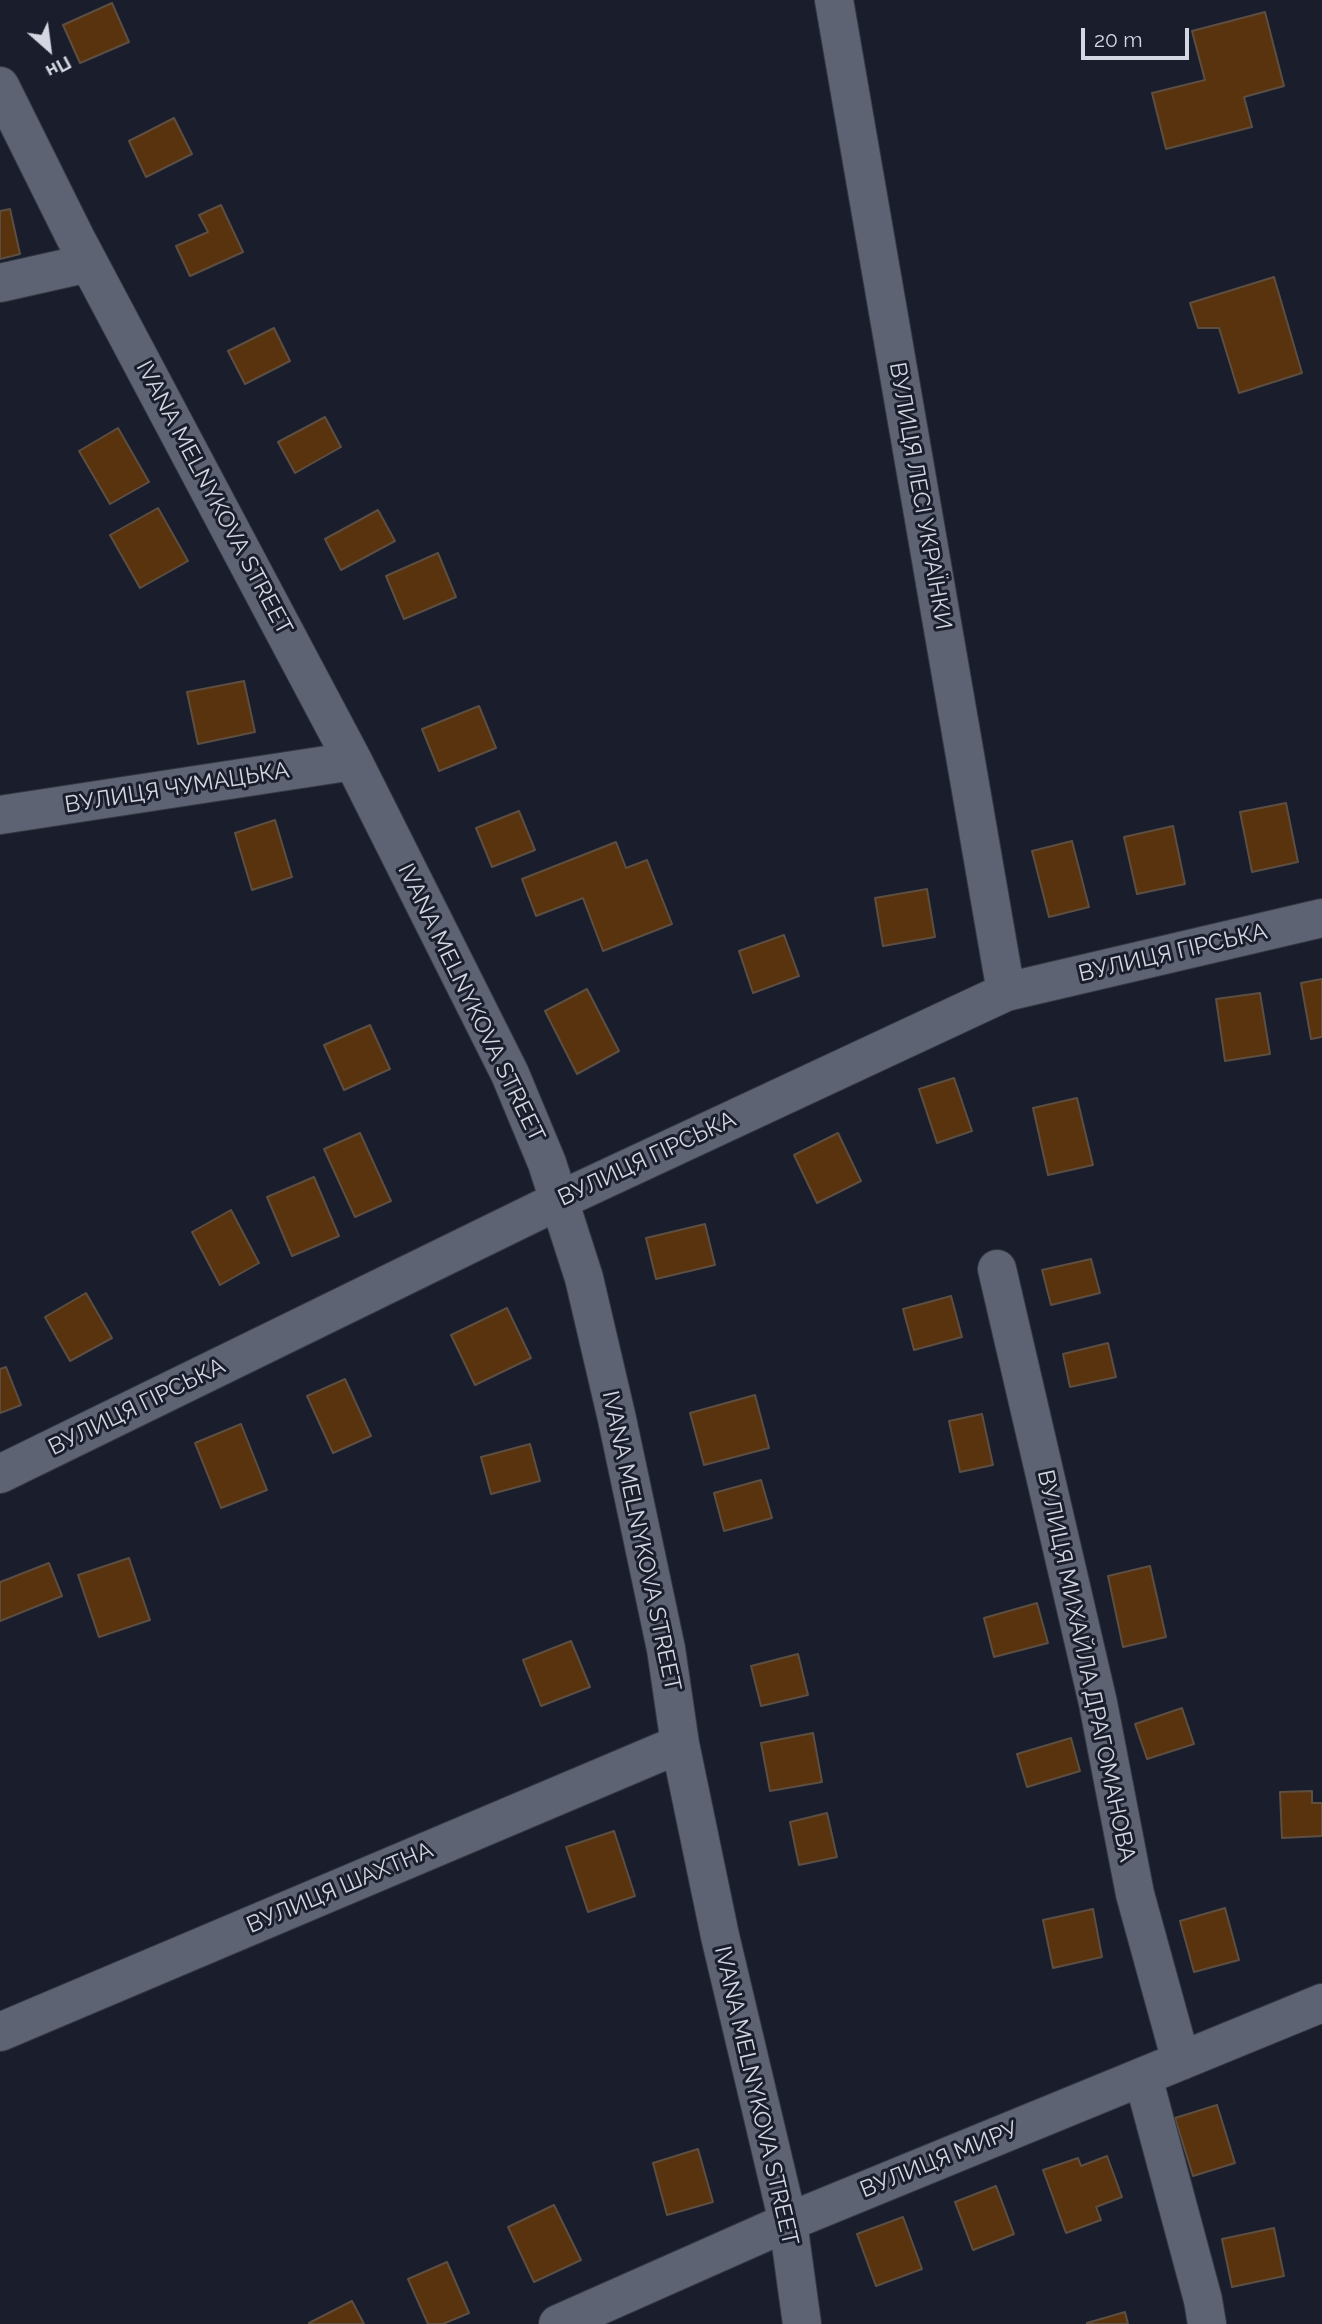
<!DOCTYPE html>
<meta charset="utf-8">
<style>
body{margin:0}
#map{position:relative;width:1322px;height:2324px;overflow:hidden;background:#1a1e2c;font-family:Raleway,sans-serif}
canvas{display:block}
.north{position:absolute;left:14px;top:14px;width:70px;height:70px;-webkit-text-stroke:5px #1a1e2c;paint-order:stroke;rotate:152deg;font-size:19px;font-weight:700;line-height:28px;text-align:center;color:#d4d7e1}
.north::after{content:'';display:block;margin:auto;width:24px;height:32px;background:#d4d7e1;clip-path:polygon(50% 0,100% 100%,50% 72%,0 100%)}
.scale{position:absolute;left:1081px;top:28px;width:108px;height:32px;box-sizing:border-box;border:4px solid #d4d7e1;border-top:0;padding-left:9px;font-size:21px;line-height:24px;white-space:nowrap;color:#d4d7e1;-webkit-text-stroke:5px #1a1e2c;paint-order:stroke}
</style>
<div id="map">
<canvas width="1322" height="2324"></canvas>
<div class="north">Пн</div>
<div class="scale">20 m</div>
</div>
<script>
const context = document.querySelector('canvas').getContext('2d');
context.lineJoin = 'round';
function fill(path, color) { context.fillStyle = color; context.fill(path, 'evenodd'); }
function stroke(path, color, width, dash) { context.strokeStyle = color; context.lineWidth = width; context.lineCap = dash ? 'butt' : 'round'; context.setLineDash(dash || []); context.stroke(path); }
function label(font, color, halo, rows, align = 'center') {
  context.font = font + ' Raleway,sans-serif'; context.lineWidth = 6; context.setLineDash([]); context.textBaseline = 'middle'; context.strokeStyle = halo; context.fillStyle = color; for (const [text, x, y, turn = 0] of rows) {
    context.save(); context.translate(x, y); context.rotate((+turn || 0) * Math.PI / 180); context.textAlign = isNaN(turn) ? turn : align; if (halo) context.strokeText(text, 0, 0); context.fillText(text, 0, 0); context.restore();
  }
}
const building = new Path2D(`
 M112,3L129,42L80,63L63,25Z
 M1265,12L1284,86L1244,97L1252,127L1166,149L1152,93L1205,80L1192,31Z
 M174,118L192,154L146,177L129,141Z
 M221,205L243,252L190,276L176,246L208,232L199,215Z
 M10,209L20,254L0,259V211Z
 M1274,277L1302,373L1239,393L1219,328H1198L1190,303Z
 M274,328L290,361L245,384L228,351Z
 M325,417L341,447L295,473L278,442Z
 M118,428L149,482L110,504L79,451Z
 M158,508L188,561L140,588L110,535Z
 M378,510L395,541L341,570L325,539Z
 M438,553L456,597L404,619L386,576Z
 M244,681L255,732L198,744L187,692Z
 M479,706L496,748L439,771L422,729Z
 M1286,803L1298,862L1252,872L1240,812Z
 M519,811L535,850L492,867L476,828Z
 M275,820L292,877L252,890L235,833Z
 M1173,826L1185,884L1137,894L1124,837Z
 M1072,841L1089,907L1049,917L1032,851Z
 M616,842L626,868L647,860L672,924L603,951L583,898L536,916L522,879Z
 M927,889L935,937L883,946L875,898Z
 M784,935L799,976L753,993L739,951Z
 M1322,979V1037L1311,1039L1301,983Z
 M587,989L619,1051L577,1074L545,1011Z
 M1260,993L1270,1054L1225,1061L1216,999Z
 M370,1025L390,1069L344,1090L324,1045Z
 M954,1078L972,1131L937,1143L919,1089Z
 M1077,1098L1093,1165L1048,1175L1033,1108Z
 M360,1133L391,1201L355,1217L324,1149Z
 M838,1133L861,1181L817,1203L794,1155Z
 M314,1177L339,1236L292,1256L267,1197Z
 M231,1210L259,1263L220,1285L192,1232Z
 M705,1224L715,1265L656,1279L646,1238Z
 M1091,1259L1100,1293L1051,1305L1042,1270Z
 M86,1293L112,1338L70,1361L45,1317Z
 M951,1296L962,1337L914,1350L903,1309Z
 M507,1308L531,1358L475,1385L451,1335Z
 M1108,1343L1116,1377L1070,1387L1063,1354Z
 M6,1367L21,1405L0,1413V1369Z
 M345,1379L371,1436L333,1453L307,1396Z
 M755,1395L769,1448L704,1465L690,1413Z
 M982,1414L993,1465L960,1472L949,1421Z
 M241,1424L267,1490L221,1508L195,1443Z
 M530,1444L540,1481L491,1494L481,1457Z
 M761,1480L772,1518L724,1531L714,1493Z
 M129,1558L150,1620L99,1637L78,1575Z
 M49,1563L62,1596L0,1621V1582Z
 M1150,1566L1166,1637L1123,1647L1108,1576Z
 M1037,1603L1048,1643L994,1657L984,1618Z
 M571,1641L590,1687L541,1706L523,1660Z
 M798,1654L808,1695L761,1706L751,1666Z
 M1182,1708L1194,1744L1147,1759L1135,1724Z
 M813,1733L822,1782L770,1791L761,1743Z
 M1071,1738L1080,1771L1027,1787L1017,1754Z
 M1312,1791V1803H1322V1836L1282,1838L1280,1792Z
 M827,1813L837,1857L799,1865L790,1822Z
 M614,1831L635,1896L588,1912L566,1847Z
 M1225,1908L1239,1960L1194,1972L1180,1921Z
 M1093,1909L1102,1957L1053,1968L1043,1920Z
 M1217,2105L1235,2163L1193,2176L1175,2118Z
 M698,2149L713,2202L667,2215L653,2163Z
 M1107,2156L1122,2197L1096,2207L1101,2220L1066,2233L1043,2170L1078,2158L1081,2166Z
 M996,2186L1014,2234L973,2250L955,2202Z
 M554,2205L581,2260L534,2282L508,2227Z
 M903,2217L922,2269L876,2286L857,2234Z
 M1274,2228L1284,2276L1232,2287L1222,2239Z
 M447,2262L469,2313L443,2324H428L408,2279Z
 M352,2301L364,2324H309V2323Z
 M1125,2312L1128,2324H1087V2323Z`);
fill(building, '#58330e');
stroke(building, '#5d4e42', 2);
const minor = new Path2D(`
 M834,0L1006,992
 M0,86L75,237L353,761L510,1074L547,1163L584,1278L617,1419L666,1649L680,1744L720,1936L788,2222L802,2324
 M0,283L89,263
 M0,815L353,761
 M997,1269L1098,1703L1135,1894L1181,2061
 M0,1474L558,1201L1006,992L1322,918
 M0,2032L680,1744
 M1143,2077L1203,2300L1207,2324
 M558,2324L788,2222L1322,2003`);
stroke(minor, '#373a45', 40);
stroke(minor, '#5e6373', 38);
label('23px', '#d4d7e1', '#1a1e2c', [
 ["ВУЛИЦЯ ЛЕСІ УКРАЇНКИ",920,496,80],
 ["IVANA MELNYKOVA STREET",214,498,62],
 ["ВУЛИЦЯ ЧУМАЦЬКА",177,788,-9],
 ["ВУЛИЦЯ ГІРСЬКА",1173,953,-13],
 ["IVANA MELNYKOVA STREET",471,1003,64],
 ["ВУЛИЦЯ ГІРСЬКА",647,1159,-25],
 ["ВУЛИЦЯ ГІРСЬКА",137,1407,-26],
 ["IVANA MELNYKOVA STREET",641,1541,78],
 ["ВУЛИЦЯ МИХАЙЛА ДРАГОМАНОВА",1086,1666,78],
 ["ВУЛИЦЯ ШАХТНА",340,1888,-23],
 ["IVANA MELNYKOVA STREET",756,2096,77],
 ["ВУЛИЦЯ МИРУ",939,2160,-22]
]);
</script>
